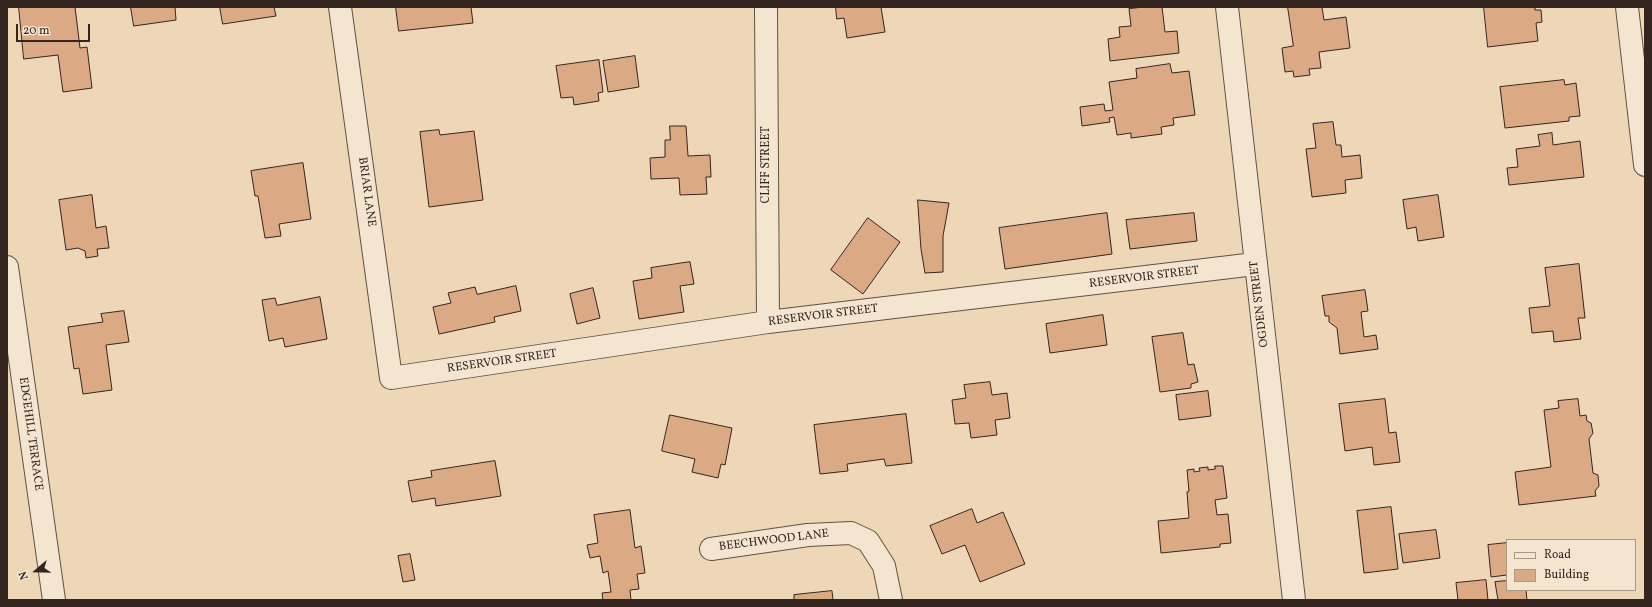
<!DOCTYPE html>
<style>
body{margin:0}
#map{position:relative;width:1652px;height:607px;overflow:hidden;background:#edd7b7;font-family:Vollkorn,serif}
canvas{display:block}
.frame{position:absolute;inset:0;border:8px solid #34261f;pointer-events:none}
.legend{position:absolute;left:1506px;top:539px;width:130px;height:52px;box-sizing:border-box;background:#f3e5d0;border:1px solid #a79989;margin:0;padding:5px 7px;list-style:none;font-size:12px;color:#34261f}
.legend li{display:flex;align-items:center;gap:8px;height:20px}
.legend b{width:20px;border:1px solid #a79989}
.north{position:absolute;left:16px;top:551px;width:40px;height:40px;-webkit-text-stroke:3px #f3e5d0;paint-order:stroke;rotate:250deg;font-size:11px;font-weight:700;line-height:16px;text-align:center;color:#34261f}
.north::after{content:'';display:block;margin:auto;width:14px;height:18px;background:#34261f;clip-path:polygon(50% 0,100% 100%,50% 72%,0 100%)}
.scale{position:absolute;left:16px;top:24px;width:74px;height:18px;box-sizing:border-box;border:2px solid #34261f;border-top:0;padding-left:5px;font-size:12px;line-height:14px;white-space:nowrap;color:#34261f;-webkit-text-stroke:3px #f3e5d0;paint-order:stroke}
</style>
<div id="map">
<canvas width="1652" height="607"></canvas>
<div class="frame"></div>
<ul class="legend">
<li><b style="height:5px;background:#f3e5d0"></b>Road</li>
<li><b style="height:11px;background:#dba983"></b>Building</li>
</ul>
<div class="north">N</div>
<div class="scale">20 m</div>
</div>
<script>
const context = document.querySelector('canvas').getContext('2d');
context.lineJoin = 'round';
function fill(path, color) { context.fillStyle = color; context.fill(path, 'evenodd'); }
function stroke(path, color, width, dash) { context.strokeStyle = color; context.lineWidth = width; context.lineCap = dash ? 'butt' : 'round'; context.setLineDash(dash || []); context.stroke(path); }
function label(font, color, halo, rows, align = 'center') {
  context.font = font + ' Vollkorn,serif'; context.lineWidth = 3; context.setLineDash([]); context.textBaseline = 'middle'; context.strokeStyle = halo; context.fillStyle = color; for (const [text, x, y, turn = 0] of rows) {
    context.save(); context.translate(x, y); context.rotate((+turn || 0) * Math.PI / 180); context.textAlign = isNaN(turn) ? turn : align; if (halo) context.strokeText(text, 0, 0); context.fillText(text, 0, 0); context.restore();
  }
}
const building = new Path2D(`
 M19,7H75L80,48L87,47L92,88L63,92L58,55L24,59Z
 M131,7H175L176,20L134,26Z
 M220,7H274L276,16L223,24Z
 M396,7H471L473,23L399,31Z
 M836,7H881L885,32L847,38L844,18L837,19Z
 M1144,7H1162L1165,32L1177,31L1179,53L1110,61L1108,39L1120,37L1119,27L1131,26L1129,9Z
 M1288,7H1322L1324,20L1346,17L1350,48L1319,52L1321,68L1309,69L1310,75L1294,77L1293,71L1285,72L1282,48L1293,46Z
 M1484,7H1535V10H1541L1542,22L1536,23L1538,41L1488,47Z
 M635,56L639,87L608,92L603,61Z
 M599,60L603,92L598,93L599,101L574,105L573,97L561,98L556,66Z
 M1170,64L1172,73L1189,71L1195,115L1173,118L1174,125L1161,127L1162,134L1131,138V133L1117,135L1114,117L1109,118L1110,122L1082,126L1080,107L1104,104L1105,111L1113,110L1109,82L1137,78L1136,69Z
 M1564,80L1565,85L1576,83L1580,116L1569,117V121L1505,128L1500,87Z
 M1333,122L1336,145H1341L1342,157L1360,155L1362,178L1345,180L1346,193L1312,197L1306,149L1316,148L1313,124Z
 M670,126H686L688,156L710,155L711,177H706L707,194L680,195L679,178L651,179L650,158L665,157V140H670Z
 M439,130L440,135L474,131L483,200L429,207L420,132Z
 M1552,133L1553,145L1580,141L1584,177L1509,185L1507,168L1518,167L1516,149L1540,146L1538,135Z
 M303,163L311,219L279,224L281,236L265,238L258,196H255L251,171Z
 M92,195L96,228L106,226L109,248L97,249L98,256L86,258L85,251L78,248L66,250L59,200Z
 M1438,195L1444,237L1418,241L1416,227L1407,229L1403,200Z
 M918,200L949,203L943,236V272L925,273L921,249Z
 M1107,213L1112,254L1005,269L999,228Z
 M1194,213L1197,241L1130,249L1126,220Z
 M868,218L900,242L863,294L831,270Z
 M690,262L694,284L680,286L684,312L639,319L633,281L652,278L651,268Z
 M1579,264L1585,318H1578L1581,339L1554,342L1553,331L1532,333L1529,308L1550,306L1545,268Z
 M516,286L521,311L494,317L495,322L439,334L433,307L451,303L448,293L475,287L477,294Z
 M593,288L600,318L577,324L570,294Z
 M1365,290L1368,311L1361,312L1364,337L1376,335L1378,349L1340,354L1337,328L1329,322V316H1325L1322,296Z
 M320,297L327,339L285,347L283,338L269,341L262,300L275,298L277,305Z
 M124,311L129,342L106,345L112,390L83,394L79,368L74,369L68,327L103,322L101,314Z
 M1103,315L1107,345L1050,353L1046,324Z
 M1183,333L1188,365L1194,364L1198,382L1191,384V388L1160,392L1152,337Z
 M990,382L992,395L1007,393L1010,418L995,420L997,435L971,438L969,423L955,424L952,400L966,398L964,385Z
 M1208,391L1211,416L1179,420L1176,395Z
 M1385,399L1389,433L1396,432L1400,462L1374,465L1372,447L1345,451L1339,404Z
 M1578,399L1580,416L1586,415L1587,421L1591,423L1593,433L1589,439L1593,473L1598,475L1599,486L1595,491L1596,496L1519,505L1515,472L1551,467L1544,410L1559,408L1558,401Z
 M906,414L912,463L886,466L884,459L847,464L848,471L820,474L814,425Z
 M670,415L732,428L725,465L721,464L718,478L692,472L695,459L662,451Z
 M495,461L501,496L436,506L435,498L412,502L408,481L432,477L431,471Z
 M1215,466H1223L1227,498L1215,500L1217,515L1228,514L1231,543L1220,544V547L1161,553L1158,521L1189,518L1187,492L1189,491L1187,470L1194,469V472L1200,471L1199,468L1208,467V470L1215,469Z
 M1391,507L1398,569L1364,573L1357,511Z
 M972,509L977,523L1003,512L1025,564L980,582L965,545L942,554L930,526Z
 M630,510L635,548L641,546L645,573L637,574L639,589L630,590L631,600H603L602,593L611,592L608,571L603,573L600,556L590,558L587,545L598,543L594,515Z
 M1436,530L1440,558L1403,563L1399,534Z
 M1507,543V575L1491,577L1488,545Z
 M410,554L415,580L403,582L398,556Z
 M1486,580L1488,600H1458L1456,583Z
 M1507,581V590H1526L1527,600H1498L1495,582Z
 M832,591L833,600H794V595Z`);
fill(building, '#dba983');
stroke(building, '#34261f', 1);
const minor = new Path2D(`
 M340,7L391,378L768,322L1255,264
 M766,7L768,322
 M1227,7L1294,600
 M1627,7L1645,165
 M7,267L54,600
 M711,549L808,535L851,533L868,541L884,566L891,600`);
stroke(minor, '#625245', 24);
stroke(minor, '#f3e5d0', 22);
label('12px', '#34261f', '#f3e5d0', [
 ["CLIFF STREET",767,165,-90],
 ["BRIAR LANE",366,192,82],
 ["RESERVOIR STREET",1144,278,-7],
 ["OGDEN STREET",1260,304,-97],
 ["RESERVOIR STREET",823,316,-7],
 ["RESERVOIR STREET",502,362,-8],
 ["EDGEHILL TERRACE",30,434,82],
 ["BEECHWOOD LANE",774,541,-7]
]);
</script>
